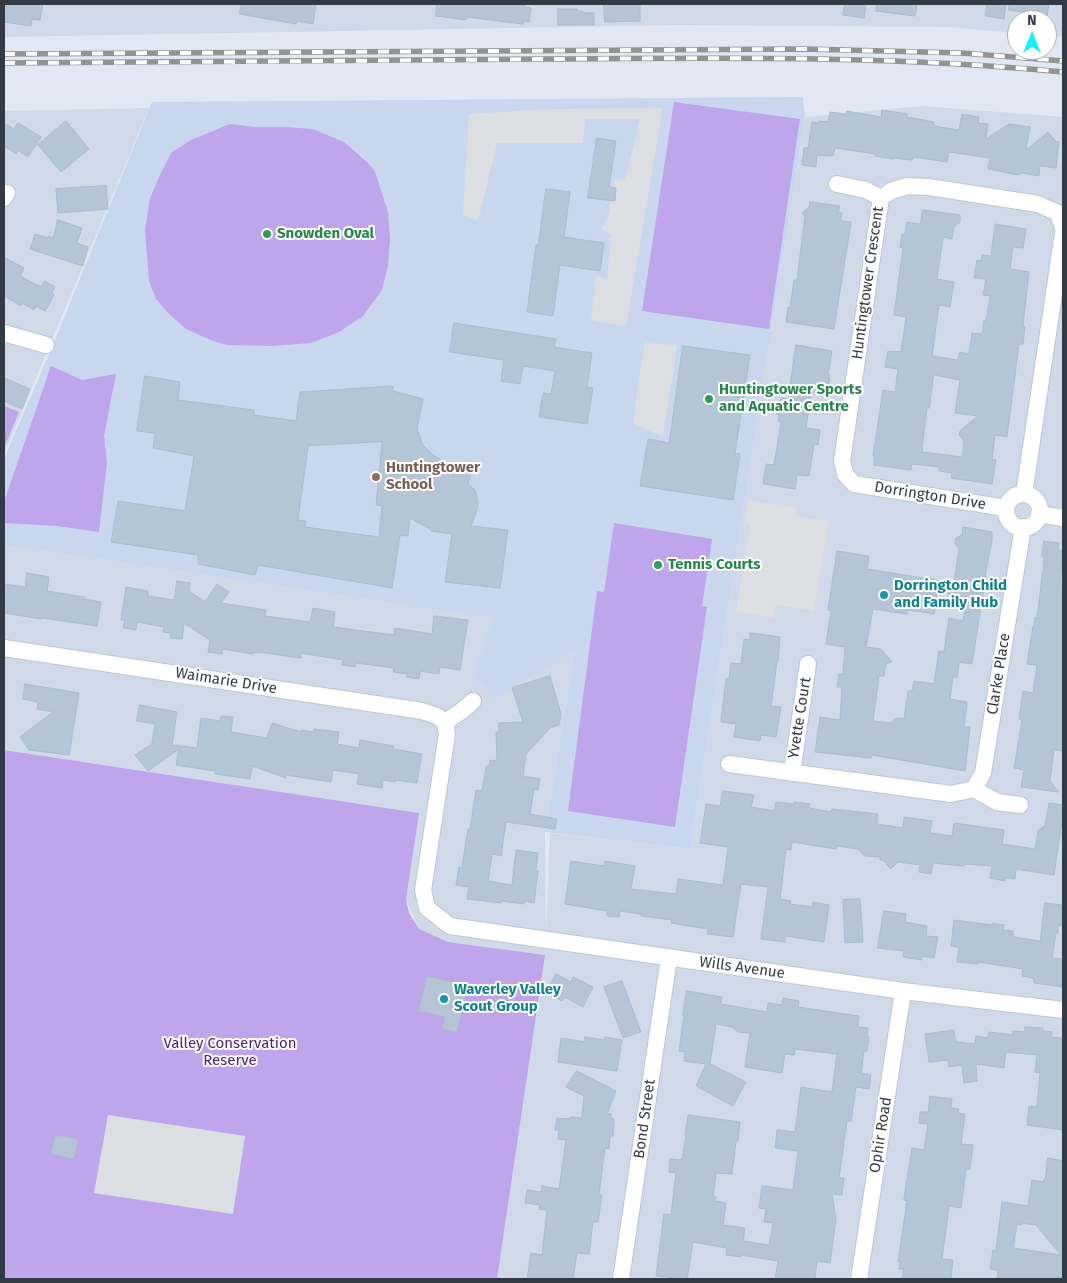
<!DOCTYPE html>
<style>
body{margin:0}
#map{position:relative;width:1067px;height:1283px;overflow:hidden;background:#e1e8f3;font-family:"Fira Sans",sans-serif}
canvas{display:block}
.frame{position:absolute;inset:0;border:5px solid #323b45;pointer-events:none}
.north{position:absolute;left:1007px;top:10px;width:50px;height:50px;box-sizing:border-box;background:#fff;border:1px solid #adb1b5;border-radius:50%;rotate:0deg;font-size:14px;font-weight:700;line-height:20px;text-align:center;color:#323b45}
.north::after{content:'';display:block;margin:auto;width:18px;height:22px;background:#0cf2ff;clip-path:polygon(50% 0,100% 100%,50% 72%,0 100%)}
</style>
<div id="map">
<canvas width="1067" height="1283"></canvas>
<div class="frame"></div>
<div class="north">N</div>
</div>
<script>
const context = document.querySelector('canvas').getContext('2d');
context.lineJoin = 'round';
function fill(path, color) { context.fillStyle = color; context.fill(path, 'evenodd'); }
function stroke(path, color, width, dash) { context.strokeStyle = color; context.lineWidth = width; context.lineCap = dash ? 'butt' : 'round'; context.setLineDash(dash || []); context.stroke(path); }
function label(font, color, halo, rows, align = 'center') {
  context.font = font + ' "Fira Sans",sans-serif'; context.lineWidth = 4; context.setLineDash([]); context.textBaseline = 'middle'; context.strokeStyle = halo; context.fillStyle = color; for (const [text, x, y, turn = 0] of rows) {
    context.save(); context.translate(x, y); context.rotate((+turn || 0) * Math.PI / 180); context.textAlign = isNaN(turn) ? turn : align; if (halo) context.strokeText(text, 0, 0); context.fillText(text, 0, 0); context.restore();
  }
}
fill(new Path2D(`
 M4,4H1063V37L1047,36V20H1017V33L948,27L679,25L4,37Z
 M923,106L1063,117V1279H497L545,955L448,942L419,929L406,899L418,813L4,750V545L494,618L473,675L575,649L545,832L546,936L550,833L690,849L805,117Z
 M149,108L83,266L4,454V111Z`), '#cfd9e8');
fill(new Path2D(`
 M803,97L805,117L690,849L545,832L575,649L494,698L473,675L493,618L4,545V459L52,347L152,102Z`), '#c9d7ee');
fill(new Path2D(`
 M674,102L800,119L769,329L642,311Z
 M230,124L255,127H284L313,129L344,142L369,164L375,172L388,212L390,239L388,265L382,290L363,316L339,332L311,343L272,346L227,345L213,341L186,329L168,313L156,299L149,281L145,230L150,198L160,175L171,153L191,140Z
 M51,366L82,380L116,374L104,436L107,463L99,532L57,526L4,523L5,499Z
 M4,406L19,412L4,448Z
 M614,523L712,539L702,606L707,607L675,827L568,811L597,591L604,592Z
 M4,750L419,813L406,899L409,913L419,929L448,942L545,955L497,1279H4Z`), '#bea5ec');
fill(new Path2D(`
 M663,108L626,326L591,320L596,276L607,279L612,236L602,229L609,214L614,180H625L640,119H585L583,143H497L478,221L463,214L469,114L553,109Z
 M644,343L677,345L663,437L633,423Z
 M748,500L796,507L795,516L829,521L814,611L775,605L773,618L736,612L750,524L744,522Z
 M108,1115L245,1136L233,1214L94,1193Z`), '#dbdfe2');
const building = new Path2D(`
 M4,4H43L40,20L32,19L31,26L4,22Z
 M241,4H316L313,24L297,21L296,24L240,14Z
 M437,4H520V5L526,6V7L531,8L529,22L524,21L523,24L467,17L466,20L436,16Z
 M604,4H640V21L605,22Z
 M845,4H866L864,18L843,15Z
 M877,4H917L915,16L876,11Z
 M987,4H1006L1004,19L986,16Z
 M1009,4H1049L1047,16L1009,10Z
 M558,9H577V11H583V13H594V25H558Z
 M882,110L907,114V117L934,122V126L959,130L962,114L979,117L978,123L988,124L986,139L1009,124L1030,127L1026,150L1048,132L1055,141L1059,142L1056,168L1040,166L1039,176L1022,173L1019,175L988,169L990,158L949,152L947,162L913,157L912,160L893,158V159L875,156L876,154L835,148L833,156L817,155L816,167L802,165L804,148H808L812,122L819,123V121L828,122L830,112L846,114L847,111L881,117Z
 M66,121L89,149L61,172L38,145Z
 M4,123L14,129L18,123L41,137L28,157L18,150L16,154L4,146Z
 M597,138L616,141L609,187L616,188L615,201L588,198Z
 M106,186L108,209L58,213L56,189Z
 M546,189L570,192L564,237L604,243L600,271L560,265L553,316L527,312L536,245H538Z
 M810,202L840,206L838,212L842,213L841,221L851,222L834,329L786,322L788,307L790,308L794,280H797L805,216L802,213L809,207Z
 M923,210L960,215V222L954,227L952,239L943,237L937,279L954,282L950,307L939,305L932,356L958,360L960,352L969,354L972,333L982,334L984,320L986,321L990,296L983,295L986,279L974,278L977,260L981,261L982,255L991,256L995,224L1026,229L1023,248L1013,247L1010,269L1029,272L1023,326L1025,327L1023,344H1019L1007,437L995,435L992,459L996,460L992,484L951,478L952,473L939,471V467L912,464L911,470L874,465L875,456H873L883,390L895,392L898,369L885,367L888,351L901,352L906,317L894,315L903,248L900,247L902,234L905,235L907,222L920,224ZM934,375L960,380L955,413L978,416L960,431L959,435L964,441L962,457L922,452L923,448H922L927,408H929Z
 M58,220L82,228L77,243L88,247L83,266L30,249L35,234L48,238V236L53,238Z
 M4,257L24,268L20,276L41,287L45,281L55,287L52,293L54,295L45,311L36,306L34,310L22,303L21,306L4,296Z
 M454,323L556,339L554,347L592,353L587,387L593,388L587,424L539,417L543,393L551,394L555,371L523,366L520,384L501,381L504,360L450,352Z
 M796,345L832,351L828,375H830L827,395L811,393L806,428L820,430L818,445L814,444L809,476L797,475L795,489L763,484L766,464L774,465L781,422L778,421L779,416L773,409L780,402L781,398L788,399Z
 M683,346L750,355L735,453L740,454L733,500L640,486L648,439L669,443Z
 M145,376L180,382L178,400L254,410V415L296,421L300,392L393,386V391L423,399L417,429L423,445L433,455L446,463L471,473L468,484L475,490L477,497L478,507L471,526L508,530L500,588L445,582L452,534L431,531L430,529L410,518L408,536L400,535L392,588L258,565L255,575L198,564V555L111,542L118,501L185,511L194,456L153,448L155,433L137,431ZM382,442L376,505L382,506L379,537L305,527L306,521L298,520L308,446Z
 M4,378L30,389L22,409L4,401Z
 M963,527L992,532V541L985,575H986L972,664L959,662L957,677H953L950,699L967,702L964,727H970L965,771L872,755L871,758L815,752L820,717L840,720L842,687H837L839,674H843L845,647L826,644L831,611L828,610L837,551L869,556L867,569L954,583L959,549L955,543L956,538L962,535ZM937,592L967,597L963,621L949,618L944,652L939,651L934,684L914,681L912,691H908L904,719L897,718L890,723L873,721L879,676H884L886,664L892,662L881,649L866,647L873,609L907,614L908,610L934,614Z
 M1044,541L1059,543L1058,550L1063,551L1060,586H1063V751L1054,750L1050,781L1059,792L1021,787L1024,770L1014,768L1022,720L1019,719L1023,691L1033,693L1037,665L1027,664L1033,626H1034L1035,617L1037,618L1042,577L1044,564H1043L1044,557L1042,556Z
 M27,573L49,577L47,591L84,597V599L101,602L97,626L43,618L42,619L4,613V584L25,587Z
 M177,581L190,583L189,591L205,602L217,584L229,592L221,603L266,610L265,616L310,622L313,608L335,612L333,627L394,635L395,628L432,634L434,616L468,620L460,670L440,667L439,674L420,671L419,679L406,677L407,674L393,672L394,668L356,663L355,667L342,665L343,660L301,653V658L258,652L257,653L253,652V654L223,649L222,654L208,652L210,640L184,623L182,639L170,638L171,633L163,632L164,627L137,622L136,630L123,628L125,620H121L126,587L148,591V596L174,600Z
 M750,633L780,637L778,662H777L771,706L781,707L776,737L761,735L760,741L734,737L736,724L721,722L726,678L729,679L731,663L741,664L744,639L750,640Z
 M550,676L561,714L559,725L550,728L526,754L523,776L540,779L538,790L534,789L530,814L557,819L555,829L506,822L501,856L492,854L488,881L512,885L516,850L538,853L536,871H538L534,903L524,901V904L502,901L501,903L467,899L469,887L456,885L459,867L462,868L468,829H470L476,790L482,791L486,766H489L490,760L497,761L496,732H499V723L523,722L512,688Z
 M25,684L79,693L69,755L29,750L20,737L53,712L37,709L38,702L23,699Z
 M140,705L177,712L172,745L197,748L201,718L220,721L221,716L233,717L231,732L267,738L272,723L301,732V730L314,732V729L339,732L337,744L359,748L360,740L394,746L393,749L422,754L417,783L395,780V782L383,780L382,788L357,784L359,774L333,770L331,782L286,775V778L252,766L250,779L215,774V771L176,765L179,749L148,771L135,755L152,744L155,724L137,721Z
 M723,791L754,795L751,807L774,811L776,802L794,804V802L810,804L809,808L831,812L832,809L878,814L877,824L903,828L904,817L932,821L930,833L952,836L954,823L1004,830L1002,844L1035,849L1038,830L1045,826L1049,803L1063,805V814L1054,875L1016,869L1015,879L1006,878L1005,881L990,878L992,866L966,864L963,866L933,863L931,874L919,872L920,865L898,862L891,869L883,860H880V857L865,856L858,849L837,846L836,849L792,842L791,850L786,849L780,899L791,901L790,904L812,907L813,902L829,905L824,942L786,936L785,942L761,939L768,887L741,884L733,937L707,934L708,929L671,923L672,920L641,916V914L620,911L619,917L607,916V911L565,904L571,861L604,866L605,861L635,866L631,889L676,894L678,879L723,885L728,847L700,843L706,804L720,806Z
 M860,899L863,942L845,943L843,900Z
 M1045,903L1062,905L1061,913L1062,914L1061,926L1058,925V933H1056L1052,958L1063,959V987L1034,983V980L1033,979V978L1022,976L1023,969L978,962V964L957,962L959,947L951,946L954,920L992,925L993,923L1004,925L1003,930L1013,931V937L1040,941Z
 M884,911L906,914L905,922L927,926L926,936L938,937L934,958L922,956V960L903,957L904,951L878,948Z
 M556,974L571,982L573,977L593,987L583,1007L565,997L562,1001L546,993Z
 M427,976L468,986L457,1032L442,1029L445,1017L419,1011Z
 M622,981L641,1032L623,1038L604,987Z
 M687,991L722,997L721,1004L767,1012L768,1003L782,1005L783,998L799,1001L798,1007L859,1016L858,1027L868,1028L867,1037H869L867,1051H864L861,1073L871,1075L869,1089L856,1087L851,1121H847L839,1178H844L842,1195L832,1194L836,1219L830,1263L817,1261L815,1279H775L778,1261L741,1255V1257L726,1255L727,1248L693,1242L687,1279L656,1276L664,1214L671,1215L676,1173L669,1172L670,1159L682,1160L686,1135H685L688,1115L740,1122L738,1141H736L732,1174L716,1173L713,1197H716L715,1201L726,1203L723,1225L745,1228L743,1241L769,1245L773,1223L764,1222L766,1209L759,1208L762,1186L793,1190L798,1151L775,1148L777,1130L795,1132L801,1087L832,1092L837,1054L795,1049L794,1055L785,1054L782,1073L745,1067L750,1033L738,1032L732,1027L716,1024L710,1064L746,1082L733,1106L696,1086L706,1064L684,1061L685,1052L679,1051L684,1015H683Z
 M1025,1027L1043,1028V1031L1052,1032L1051,1037L1063,1038V1130L1027,1125L1029,1106L1037,1107L1040,1073L1035,1072L1037,1055L1006,1052L1004,1068L976,1064L977,1081L964,1083L962,1065L949,1067L948,1060L929,1062L925,1034L954,1030L956,1042L975,1044L976,1036L988,1038L989,1032L1013,1035V1031L1025,1032Z
 M585,1037L604,1040L605,1037L622,1040L617,1071L558,1062L561,1038L585,1042Z
 M577,1071L616,1091L607,1114H611V1118L614,1119L613,1136H610L609,1149L605,1148L599,1195H602L598,1222H593L589,1254L577,1253L573,1279H527L531,1253L542,1255L547,1210L539,1209L540,1205L525,1203L527,1190L541,1192L542,1186L559,1189L566,1140L558,1139L559,1130H555L557,1118L569,1119L570,1117L582,1118L584,1096L566,1087Z
 M930,1096L952,1099L951,1108L959,1109L958,1113L965,1114L961,1144L973,1145L970,1169H966L961,1208L949,1206L942,1259L953,1260L951,1279H902L904,1269H899L900,1262H898L907,1201L904,1200L906,1185L912,1148L924,1150L928,1124L919,1123L920,1112H928Z
 M55,1135L78,1139L74,1159L51,1154Z
 M1048,1158L1063,1161V1279H997L998,1270L990,1269L993,1250L996,1251L1002,1202L1028,1206L1032,1180L1043,1182L1044,1179H1045ZM1021,1223L1036,1225L1061,1255L1013,1248L1017,1224L1021,1225Z`);
fill(building, '#b6c5d5');
stroke(building, '#a8bcd1', 1);
const minor = new Path2D(`
 M837,184L866,190L881,198
 M4,198L7,193
 M4,333L46,345
 M1024,494L1063,233
 M1006 511a17 17 0 1 1 34 0a17 17 0 1 1-34 0Z
 M1006,508L854,484L845,474L842,461L881,198L891,191L907,186L929,187L1038,204L1058,213L1063,228
 M1039,514L1063,518
 M4,648L422,711L437,716L445,722L447,734L423,890L427,908L450,926L903,991L1063,1010
 M445,722L463,710L473,701
 M729,764L951,794L974,789L983,773L1023,527
 M792,773L808,664
 M974,789L997,802L1020,805
 M621,1279L669,958
 M859,1279L903,991`);
stroke(minor, '#bac7d7', 18);
stroke(minor, '#fff', 16);
const rail = new Path2D(`
 M4,54L805,49L962,53L1063,61
 M4,63C185,62 366,61 547,59C719,58 892,55 1063,72`);
stroke(rail, '#939393', 5.5);
stroke(rail, '#fff', 4, [11]);
for (const [x, y, r, color] of [
 [267,234,5,"#2e9e5b"],
 [709,399,5,"#2e9e5b"],
 [376,477,5,"#8d6e63"],
 [658,565,5,"#2e9e5b"],
 [884,595,5,"#0f9aa8"],
 [444,999,5,"#0f9aa8"]
]) { const dot = new Path2D(); dot.arc(x, y, r, 0, 2 * Math.PI); context.fillStyle = color; context.fill(dot); stroke(dot, '#fff', 2); }
label('bold 15px', '#27864d', '#fff', [
 ["Snowden Oval",277,234],
 ["Huntingtower Sports",719,390],
 ["and Aquatic Centre",719,407],
 ["Tennis Courts",668,565]
], 'left');
label('15px', '#323b45', '#fff', [
 ["Huntingtower Crescent",868,283,-82],
 ["Dorrington Drive",930,496,9],
 ["Clarke Place",999,674,-81],
 ["Waimarie Drive",226,681,9],
 ["Yvette Court",800,718,-81],
 ["Wills Avenue",742,968,8],
 ["Bond Street",645,1119,-82],
 ["Ophir Road",881,1135,-81]
]);
label('bold 15px', '#785e54', '#fff', [
 ["Huntingtower",386,468],
 ["School",386,485]
], 'left');
label('bold 15px', '#0d838f', '#fff', [
 ["Dorrington Child",894,586],
 ["and Family Hub",894,603],
 ["Waverley Valley",454,990],
 ["Scout Group",454,1007]
], 'left');
label('15px', '#50207c', '#fff', [
 ["Valley Conservation",230,1044],
 ["Reserve",230,1061]
]);
</script>
